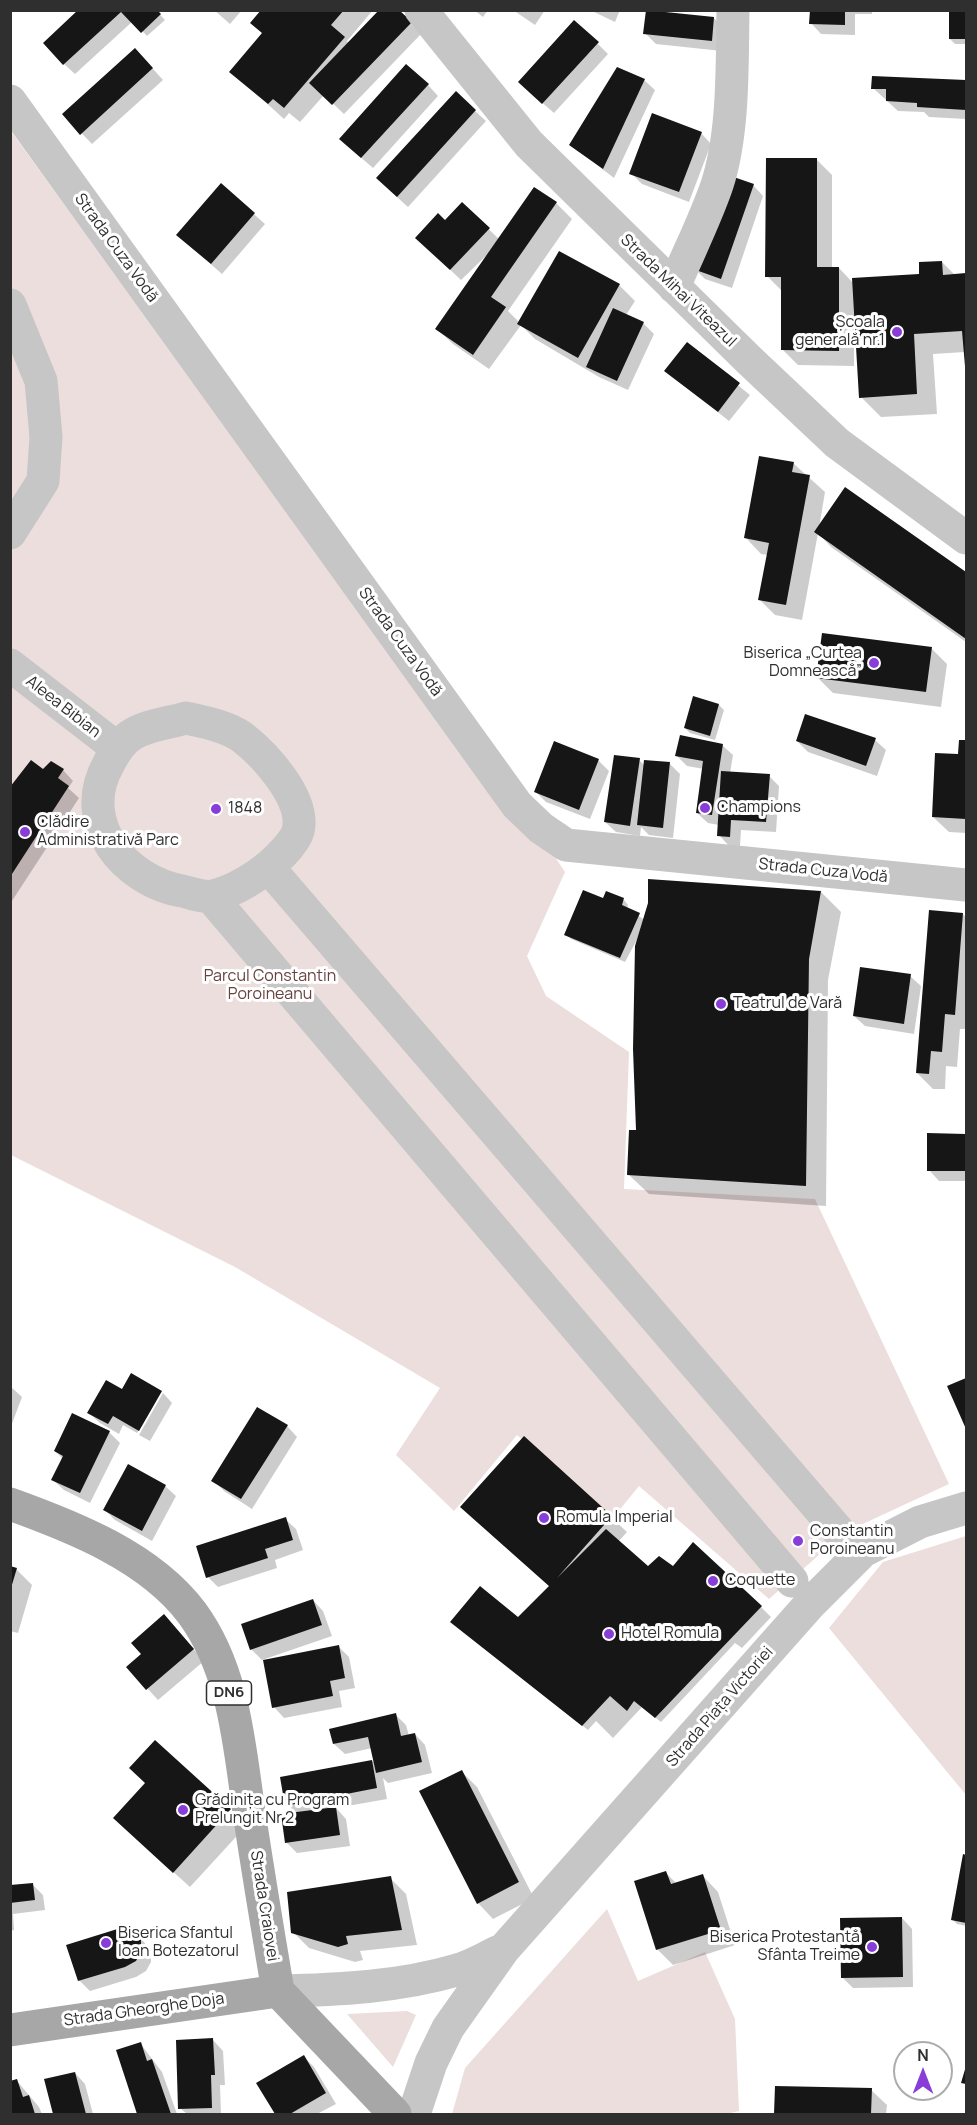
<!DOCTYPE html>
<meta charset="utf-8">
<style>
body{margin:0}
#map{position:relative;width:977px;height:2125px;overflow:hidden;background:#fff;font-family:Manrope,sans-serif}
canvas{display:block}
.frame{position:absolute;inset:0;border:12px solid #2f2f2f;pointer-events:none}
.north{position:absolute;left:893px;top:2041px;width:60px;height:60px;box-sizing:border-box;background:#fff;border:2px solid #acacac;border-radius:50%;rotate:0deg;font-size:16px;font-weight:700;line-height:24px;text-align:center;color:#2f2f2f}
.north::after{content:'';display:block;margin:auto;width:21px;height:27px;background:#883dd9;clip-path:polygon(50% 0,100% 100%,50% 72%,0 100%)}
</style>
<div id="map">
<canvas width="977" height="2125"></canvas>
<div class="frame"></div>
<div class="north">N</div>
</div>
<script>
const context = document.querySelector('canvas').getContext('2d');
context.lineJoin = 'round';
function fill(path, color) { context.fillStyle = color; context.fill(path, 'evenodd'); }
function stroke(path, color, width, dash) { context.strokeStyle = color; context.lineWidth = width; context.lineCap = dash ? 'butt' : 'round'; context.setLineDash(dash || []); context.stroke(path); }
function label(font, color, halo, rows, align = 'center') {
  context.font = font + ' Manrope,sans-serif'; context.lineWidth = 6; context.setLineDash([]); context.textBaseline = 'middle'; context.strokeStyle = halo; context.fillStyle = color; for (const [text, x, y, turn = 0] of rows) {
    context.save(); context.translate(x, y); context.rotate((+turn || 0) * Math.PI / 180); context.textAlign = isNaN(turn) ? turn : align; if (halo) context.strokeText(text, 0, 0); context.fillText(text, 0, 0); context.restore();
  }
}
fill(new Path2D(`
 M10,130L513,821L555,857L565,872L527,956L546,996L629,1052L624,1189L815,1199L949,1484L854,1528L828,1547L769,1599L639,1486L612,1519L517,1435L454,1511L396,1455L440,1388L235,1267L11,1155Z
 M966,1536V1795L829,1628L883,1562Z
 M607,1909L638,1981L705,1952L735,2019L739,2111L726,2114H452L465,2068Z
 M407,2011L416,2015L393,2067L347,2014Z`), '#ebdedd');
fill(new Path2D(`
 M80,10H156L165,20L147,36L133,21L75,74L64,64Z
 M214,10H242L230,24Z
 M263,10H373L347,41L349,44L397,10L421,34L344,114L324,95L300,122L289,113L284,119L231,71L263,34Z
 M474,10H488L483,17Z
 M513,10H545L535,25Z
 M590,10H620L615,22Z
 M811,10H872V14H855V35L821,34L811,23Z
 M951,11H966V44H955L950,39Z
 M714,18L724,29L722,51L656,44L645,33Z
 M597,43L608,54L554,113L530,92Z
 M145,60L163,80L92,144L64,115Z
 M873,78L966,82V119L929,117L924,112L898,111L873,88Z
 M644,80L655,90L614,178L571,145Z
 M428,85L438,96L373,168L351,149Z
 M456,94L486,121L408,207L388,189Z
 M701,133L711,144L689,202L642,184L631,173Z
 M816,159L832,175V268H839L854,284L921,275L942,262L955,275H966V382L965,352L933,354L937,414L881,417L861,397L857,326H854V366L798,365L783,350V292L767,276Z
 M221,185L265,224L222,274L189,245Z
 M753,185L763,196L732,288L705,279L695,269Z
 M556,203L572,219L508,311L520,323L619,285L635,301L626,315L643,323L654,334L628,390L599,377L535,339L521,325L489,369L453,344L437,329L492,250L461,280L427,248L445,222L462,204L499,239Z
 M687,344L750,395L729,421L666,371Z
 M793,463L825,492L819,528L846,489L966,574V642L831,547L818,533L802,620L775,615L760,600L768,555L761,554L746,538Z
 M932,649L947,664L941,707L833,693L818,678Z
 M694,698L719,705L724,710L715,740L690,733L685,728Z
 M875,740L886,750L877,776L808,752L797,741Z
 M960,742H966V833L949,832L933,817L960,755Z
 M722,745L733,755L730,773L769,776L779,786L776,832L741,830L740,846H729L719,835V825L708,823L697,813L704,769L687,766L676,755Z
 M598,760L609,771L590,819L546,802L535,791Z
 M639,760L645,766L670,764L680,774L673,838L649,835L641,827L640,836L616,832L605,822Z
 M63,770L73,781L68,788L79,798L10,904V790L43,771Z
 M649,880L821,892L841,912L828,980L826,1206L649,1194L628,1174L638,1132L642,930L625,962L571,939L566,934L603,900L607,893L624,900L628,905L627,909L645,920L649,903Z
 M963,914L966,918V1029H960L957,1067L946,1066L945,1089H933L917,1073Z
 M910,976L921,986L914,1034L865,1026L854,1016Z
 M929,1135H966V1181H939L929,1170Z
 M132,1375L162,1393H159L137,1433L123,1425L119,1434L100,1423L89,1413L122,1391Z
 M966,1380V1425L949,1387Z
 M10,1386L22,1397L10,1429Z
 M163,1393L172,1403L150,1441L139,1435Z
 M287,1426L297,1437L252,1509L224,1491L213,1480Z
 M109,1432L120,1443L90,1503L64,1490L53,1480L63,1459L55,1451Z
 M165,1486L176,1496L152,1541L115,1520L105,1510Z
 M611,1517L627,1532L618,1542L648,1568L681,1575L761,1607L771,1617L742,1648L735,1643L661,1722L642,1707L613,1738L596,1721L588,1730L457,1627L518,1619L550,1587L478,1522Z
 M285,1519L296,1529L303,1550L275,1560L277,1568L218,1587L208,1577Z
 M10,1568L16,1569L32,1585L18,1633L10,1631Z
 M313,1600L323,1611L332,1636L262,1660L251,1649Z
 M164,1616L204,1661L158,1700L128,1667L143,1654Z
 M339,1647L349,1657L355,1688L339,1691L342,1707L284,1718L274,1707Z
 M396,1715L406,1725L409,1736L415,1734L425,1745L432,1773L388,1783L383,1778L387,1799L336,1808L346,1819L350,1846L297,1853L286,1842L296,1814L287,1805L282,1778L375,1761L372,1748L345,1754L334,1744Z
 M155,1742L246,1826L190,1887L130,1833L146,1783Z
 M462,1772L477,1787L534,1898L493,1919L478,1903Z
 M964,1856H966V1926L957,1924L952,1919Z
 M666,1873L677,1884L703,1876L718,1892L735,1945L673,1965L657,1949Z
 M390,1878L406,1894L417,1945L360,1951L363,1960L355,1962L309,1948L293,1932Z
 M33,1885L43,1895L45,1910L13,1914L14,1930L10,1931V1887Z
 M902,1918L912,1929L913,1987L853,1988L842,1977Z
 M136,1932L151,1951V1962L146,1971L136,1977L90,1991L79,1980Z
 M213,2040L223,2051L225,2085H220L221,2114H187L180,2108Z
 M140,2043L162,2072L177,2114H139L118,2051Z
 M304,2057L314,2067L336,2104L317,2114H277L258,2084Z
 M75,2073L85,2084L93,2114H55L46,2080Z
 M17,2081L39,2107L42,2114H10V2083Z
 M776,2087L871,2090L887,2105L886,2114H775Z`), '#0003');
fill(new Path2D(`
 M78,10H157L161,14L141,33L121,12L63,65L43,43Z
 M261,10H344L331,25L345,37L284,108L273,99L268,104L229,72L262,33L250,23Z
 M379,10H399L412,22L332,105L309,83Z
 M646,10L714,17L712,41L643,34Z
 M810,10H845V25L809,24Z
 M949,10H966V39H949Z
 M574,20L599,42L542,104L518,82Z
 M135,48L153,68L80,135L62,114Z
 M406,64L429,84L361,158L339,139Z
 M617,67L645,79L603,169L569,145Z
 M872,76L966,80V110L917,107V103L886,101V89H871Z
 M456,91L476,110L397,197L376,178Z
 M652,113L702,132L679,192L629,174Z
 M766,158H817V267H839V351L781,350V277H765Z
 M725,174L754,184L721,279L693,269Z
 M221,183L255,213L211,264L176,235Z
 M534,187L557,202L491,297L506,307L473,355L435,329Z
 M462,202L490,228L450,270L415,238L438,213L445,220Z
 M559,251L620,284L578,358L517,324Z
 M942,261L943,275L966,273V378L962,331L914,334L917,394L859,398L852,278L919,274V262Z
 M613,308L644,322L617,381L586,367Z
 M687,342L740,383L718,412L664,371Z
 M759,456L794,462L792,472L810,475L786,605L758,600L769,543L744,538Z
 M845,487L966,572V639L814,532Z
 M822,633L932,647L926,692L816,678Z
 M693,696L719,704L710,736L684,728Z
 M805,714L876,738L866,766L796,741Z
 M680,735L723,744L712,815L696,813L703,761L675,756Z
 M959,740H966V819L932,817L935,753L958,754Z
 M554,741L599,759L579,810L534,792Z
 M614,755L640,758L630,826L604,822Z
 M31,760L43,769L51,761L64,769L58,778L69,786L10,877V787Z
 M644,760L670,762L663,828L637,825Z
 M721,771L770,774L766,822L731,820L730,837L717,836Z
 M648,879L821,891L809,959L806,1186L627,1175L629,1130H636L633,1049L635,946L648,903Z
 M583,890L603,898L606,891L624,898L622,905L640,913L620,958L564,935Z
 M929,910L963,913L955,1015L945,1014L942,1052L931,1051L929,1074L916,1073Z
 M860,967L911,974L904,1024L853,1016Z
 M927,1133L966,1134V1171H927Z
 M131,1373L162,1391L139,1431L113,1416L108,1424L87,1413L106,1380L122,1389Z
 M966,1378V1429L947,1386Z
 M257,1407L288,1425L241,1499L211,1481Z
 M72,1413L110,1431L80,1493L51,1480L63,1456L54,1451Z
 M524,1436L612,1516L557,1578L606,1529L648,1566L659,1556L673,1566L693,1542L762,1606L655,1718L634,1701L627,1711L610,1696L582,1726L450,1622L480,1586L518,1617L549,1586L460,1507Z
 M128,1464L166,1485L142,1531L103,1510Z
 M286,1517L293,1540L265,1549L268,1558L206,1578L196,1546Z
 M10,1566L17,1568L11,1588H10Z
 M313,1599L322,1625L250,1650L241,1624Z
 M164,1614L194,1649L146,1690L126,1667L141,1654L131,1643Z
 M339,1645L345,1678L330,1681L333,1696L272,1708L263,1660Z
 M396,1713L401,1736L415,1733L422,1762L376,1773L368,1737L333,1744L329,1729Z
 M155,1740L231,1809L173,1873L113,1818L145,1783L129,1768Z
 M372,1760L377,1788L285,1806L280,1777Z
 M462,1770L519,1882L477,1904L419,1791Z
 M336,1807L340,1835L285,1843L281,1814Z
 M963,1854L966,1855V1923L951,1920Z
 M666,1871L671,1884L703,1874L721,1930L656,1950L634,1881Z
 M391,1876L402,1930L346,1936L348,1944L338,1947L291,1933L287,1892Z
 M33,1883L35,1900L10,1903V1885Z
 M902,1917L903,1977L841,1978L840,1918Z
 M127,1926L137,1931L141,1939V1951L136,1961L125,1967L78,1981L66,1945Z
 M213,2038L215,2075H211L212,2108L178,2109L176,2040Z
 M141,2042L147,2061L152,2059L171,2114H137L116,2050Z
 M304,2055L326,2093L290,2114H275L256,2083Z
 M966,2066V2084L961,2083Z
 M75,2072L86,2114H53L44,2079Z
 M17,2079L23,2097L29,2095L35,2114H10V2081Z
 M775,2086L872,2088L871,2114H774Z`), '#161616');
stroke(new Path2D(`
 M421,10L529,144L749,360L837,443L966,538
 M10,101L517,805L541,828L566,845L966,885
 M674,287C688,253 705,220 717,185C734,133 732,65 733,10
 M10,305L41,381L46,437L43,481L10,533
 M10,665L117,748
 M186,718C204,722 226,726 242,737C265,755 306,799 298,831C295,841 283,853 276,860C260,875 235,891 213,896C204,898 191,893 182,891C125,881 76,823 108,765C114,753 121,741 133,734C148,725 169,723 186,718Z
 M268,867L841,1534
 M211,897L792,1581
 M278,1991C338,1990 399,1987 457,1970C472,1966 486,1957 500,1951
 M414,2114L431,2063L448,2028L504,1949L810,1604L863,1551L920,1522L966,1508`), '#c6c6c6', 33);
stroke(new Path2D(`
 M10,1504C74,1527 150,1557 192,1613C234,1670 239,1743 249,1812C258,1872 268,1932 278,1991
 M278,1991L395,2114
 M10,2030L278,1991`), '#a7a7a7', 33);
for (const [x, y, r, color] of [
 [897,332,6,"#883dd9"],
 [874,663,6,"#883dd9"],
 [705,808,6,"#883dd9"],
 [216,809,6,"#883dd9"],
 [25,832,6,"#883dd9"],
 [721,1004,6,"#883dd9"],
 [544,1518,6,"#883dd9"],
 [798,1541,6,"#883dd9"],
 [713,1581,6,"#883dd9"],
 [609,1634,6,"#883dd9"],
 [183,1810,6,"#883dd9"],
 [106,1943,6,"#883dd9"],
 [872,1947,6,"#883dd9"]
]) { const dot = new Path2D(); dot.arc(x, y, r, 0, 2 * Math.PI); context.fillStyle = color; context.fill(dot); stroke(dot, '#fff', 2); }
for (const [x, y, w] of [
 [229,1693,45]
]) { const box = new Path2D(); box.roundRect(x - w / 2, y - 12, w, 24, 4.5); context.fillStyle = '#fff'; context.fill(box); stroke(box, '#2f2f2f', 1.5); }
label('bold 15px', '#2f2f2f', null, [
 ["DN6",229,1693]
]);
label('16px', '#2f2f2f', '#fff', [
 ["Strada Cuza Vodă",116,248,54],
 ["Strada Mihai Viteazul",678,291,44],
 ["Strada Cuza Vodă",400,642,54],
 ["Aleea Bibian",63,707,38],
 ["Strada Cuza Vodă",823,871,6],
 ["Strada Piața Victoriei",720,1707,-49],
 ["Strada Craiovei",264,1906,81],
 ["Strada Gheorghe Doja",144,2010,-8]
]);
label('16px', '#2f2f2f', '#fff', [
 ["Școala",885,323,"right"],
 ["generală nr.1",885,341,"right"],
 ["Biserica „Curtea",862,654,"right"],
 ["Domnească”",862,672,"right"],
 ["Champions",717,808],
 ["1848",228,809],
 ["Clădire",37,823],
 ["Administrativă Parc",37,841],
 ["Teatrul de Vară",733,1004],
 ["Romula Imperial",556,1518],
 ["Constantin",810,1532],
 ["Poroineanu",810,1550],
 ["Coquette",725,1581],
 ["Hotel Romula",621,1634],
 ["Grădinița cu Program",195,1801],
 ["Prelungit Nr 2",195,1819],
 ["Biserica Sfantul",118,1934],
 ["Ioan Botezatorul",118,1952],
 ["Biserica Protestantă",860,1938,"right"],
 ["Sfânta Treime",860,1956,"right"]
], 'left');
label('16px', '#67423f', '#fff', [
 ["Parcul Constantin",270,977],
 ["Poroineanu",270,995]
]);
</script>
